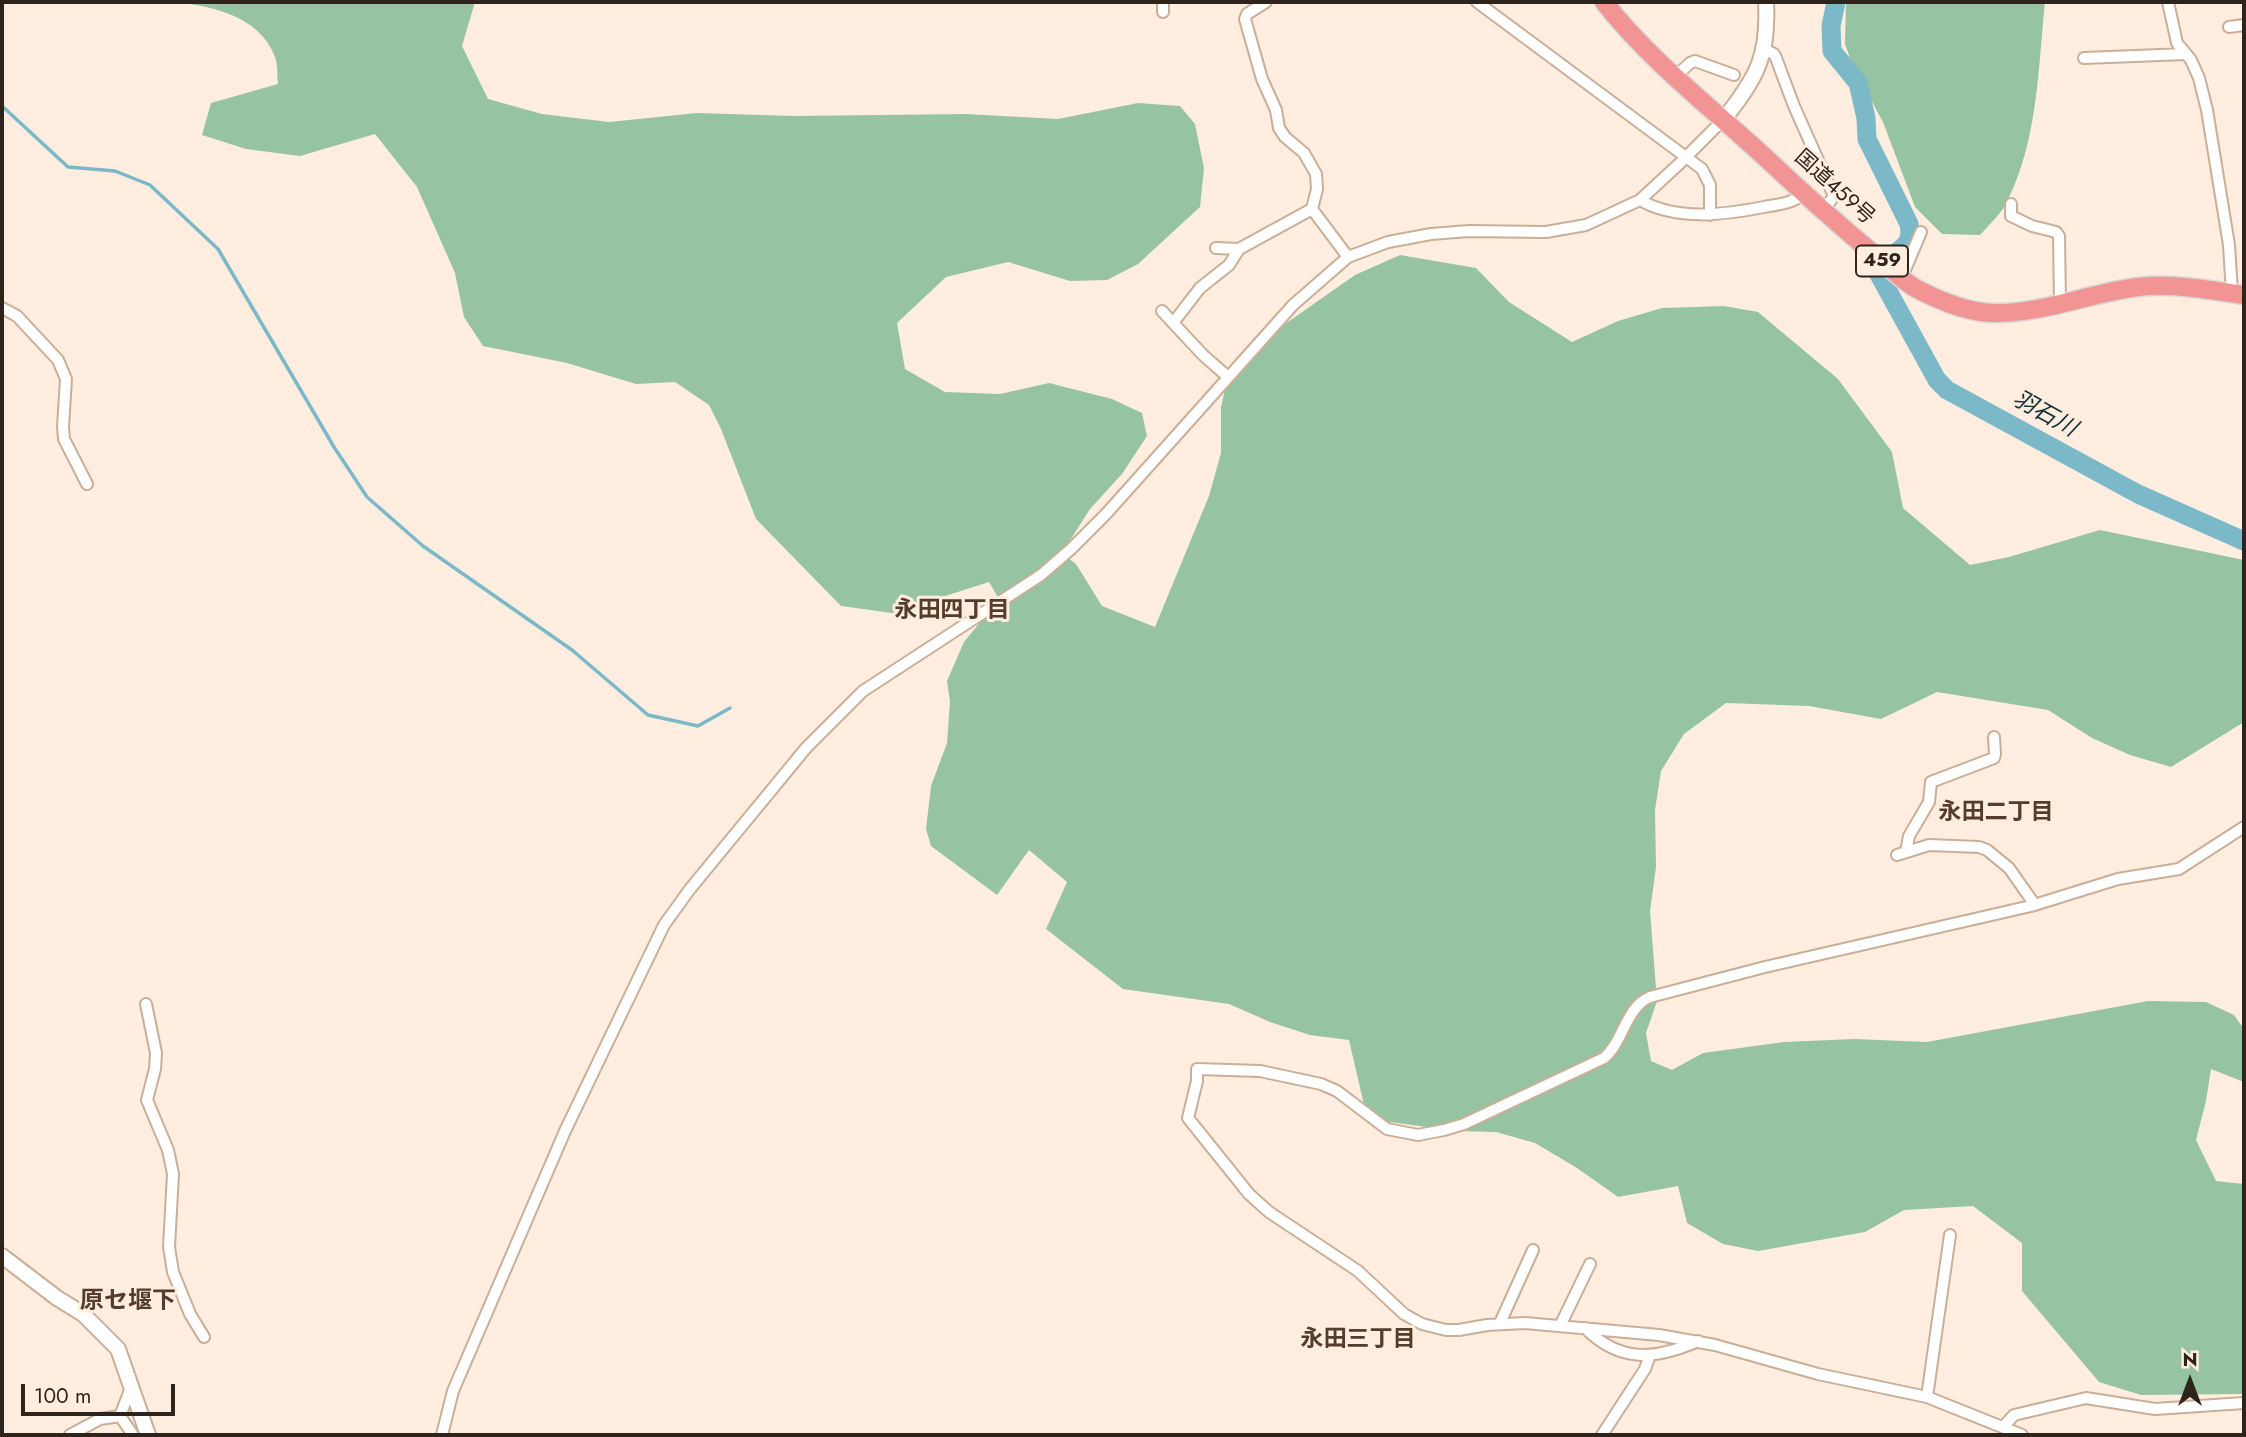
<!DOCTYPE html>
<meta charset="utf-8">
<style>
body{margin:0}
#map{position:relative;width:2246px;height:1437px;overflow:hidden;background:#ffeddf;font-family:Jost,sans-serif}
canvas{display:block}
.frame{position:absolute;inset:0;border:4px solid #2e241b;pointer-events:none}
.north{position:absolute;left:2155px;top:1346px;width:70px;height:70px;-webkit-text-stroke:5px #ffeddf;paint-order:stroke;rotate:0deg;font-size:19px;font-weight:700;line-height:28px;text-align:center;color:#2e241b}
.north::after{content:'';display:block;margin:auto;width:24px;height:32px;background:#2e241b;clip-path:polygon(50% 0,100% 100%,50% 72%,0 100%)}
.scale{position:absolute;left:21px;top:1384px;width:154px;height:32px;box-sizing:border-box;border:4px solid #2e241b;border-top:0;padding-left:9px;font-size:21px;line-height:24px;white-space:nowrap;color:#2e241b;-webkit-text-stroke:5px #ffeddf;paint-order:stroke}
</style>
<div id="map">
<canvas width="2246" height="1437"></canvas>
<div class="frame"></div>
<div class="north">N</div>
<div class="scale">100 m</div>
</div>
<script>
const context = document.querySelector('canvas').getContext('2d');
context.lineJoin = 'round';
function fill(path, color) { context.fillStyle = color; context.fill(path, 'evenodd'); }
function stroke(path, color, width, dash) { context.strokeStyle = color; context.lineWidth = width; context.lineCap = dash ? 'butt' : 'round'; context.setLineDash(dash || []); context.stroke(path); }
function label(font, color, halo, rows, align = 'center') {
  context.font = font + ' Jost,"Noto Sans JP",sans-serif'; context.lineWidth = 6; context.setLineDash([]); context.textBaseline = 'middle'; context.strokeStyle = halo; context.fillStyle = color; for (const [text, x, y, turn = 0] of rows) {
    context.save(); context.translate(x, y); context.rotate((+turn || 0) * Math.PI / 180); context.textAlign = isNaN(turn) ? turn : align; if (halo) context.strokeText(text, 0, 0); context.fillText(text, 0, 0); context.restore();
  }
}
fill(new Path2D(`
 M168,2H475L462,46L488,99L542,114L609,122L697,113L794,116L966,114L1058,119L1138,103L1180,106L1195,124L1204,168L1200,207L1138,264L1107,280L1070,281L1008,262L946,277L897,323L905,369L945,392L1000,394L1049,383L1112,399L1142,413L1147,436L1122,474L1090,509L1062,553L1076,564L1102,606L1155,627L1209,496L1221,453V407L1228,377L1275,331L1355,275L1400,255L1476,268L1509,302L1572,342L1618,321L1662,308L1724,306L1758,312L1838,379L1892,452L1903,508L1970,565L2009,557L2100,530L2244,560V722L2171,767L2130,755L2092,738L2048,710L1937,692L1881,719L1809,706L1726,703L1684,734L1661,771L1655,810L1656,867L1650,911L1657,1001L1646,1033L1651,1061L1672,1070L1703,1053L1784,1042L1855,1039L1927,1042L2148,1001L2206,1002L2234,1015L2244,1029V1082L2211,1069L2206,1101L2196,1140L2216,1181L2244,1184V1394L2141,1395L2099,1382L2022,1291V1243L1973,1206L1904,1210L1865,1232L1758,1251L1723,1244L1687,1223L1678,1186L1618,1197L1577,1168L1535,1143L1496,1132L1457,1131L1382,1121L1364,1105L1349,1040L1310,1035L1270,1022L1229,1004L1123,989L1046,929L1067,882L1029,850L997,895L931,846L926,829L931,786L947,743L950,702L947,681L964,642L999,599L989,582L892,613L841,606L756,519L721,429L709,405L675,382L636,384L567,363L483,346L464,317L455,273L417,187L375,134L300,156L246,149L202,135L211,103L278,84C277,76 278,65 275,57C260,15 207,4 168,2Z
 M1846,2H2045C2038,70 2038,139 2007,202C2001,214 1989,225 1980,235L1942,234L1915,207L1883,122L1853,67L1845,44Z`), '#96c4a3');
stroke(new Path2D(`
 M2,106L68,167L115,171L150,185L218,249L334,447L367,497L423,546L572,650L648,715L698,726L730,708`), '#7bb9c9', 3.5);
stroke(new Path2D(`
 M1836,2L1831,26L1832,51L1858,83L1866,118L1867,139L1909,224C1912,241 1907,245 1894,254
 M1877,271L1937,380L1947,390L2138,494L2244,541`), '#7bb9c9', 19);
const minor = new Path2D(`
 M1163,2V12
 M1266,2L1247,14L1245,19L1262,79L1276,110L1279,128L1285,137L1304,153L1316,174L1317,189L1312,209L1348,257
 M1477,2L1702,169L1710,185V215
 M2168,2L2177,43L2191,60L2199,78L2207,110L2229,245L2232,293
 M2229,27L2244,25
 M1764,49L1774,54L1776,58L1794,106L1834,196L1823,211
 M2084,58L2185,54
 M1675,77L1690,63L1695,61L1734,75
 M1640,200C1676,221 1724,215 1764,207C1779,204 1792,204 1804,193
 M2011,204V216L2032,226L2056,232L2059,236L2060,304
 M1216,248L1239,249
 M1902,277L1921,232
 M2,308L17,316L58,360L66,379L63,427L64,439L87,484
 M1162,311L1203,355L1228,377
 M1173,323L1200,288L1229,265L1239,249L1312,209
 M1906,852L1909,836L1929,802L1931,782L1994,758L1995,754L1994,737
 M1897,855L1929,845L1979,847L1987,850L2009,868L2035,905
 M146,1004L156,1053L155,1069L147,1100L168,1150L173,1174L169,1247L173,1272L190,1314L204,1337
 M1500,1323L1533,1250
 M1560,1326L1590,1264
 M1585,1328C1620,1363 1655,1360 1698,1341
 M132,1385L120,1416L133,1435
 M1927,1397L1950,1235
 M2003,1427L2014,1415L2086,1398L2155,1409L2244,1403
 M70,1435L100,1419L120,1416
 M442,1435L453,1391L565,1131L664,925L690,889L806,748L863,691L1041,575L1071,549L1106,514L1293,305L1348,257L1388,242L1431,234L1469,231L1546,232L1586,225L1640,200L1679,164L1724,119
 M1602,1435L1645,1369L1650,1355
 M2022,1435L1927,1397L1818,1374L1715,1345L1659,1335L1525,1323L1487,1325L1459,1330H1446L1422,1324L1404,1314L1358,1271L1269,1212L1249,1194L1188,1118L1197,1081V1069L1260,1071L1321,1084L1337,1091L1387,1129L1418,1135L1444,1130L1464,1124L1604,1058C1624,1041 1625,1008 1650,997L1765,967L2031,906L2118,879L2179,869L2244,827`);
const tertiary = new Path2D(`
 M1724,119C1757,77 1769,56 1766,2
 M2,1256L57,1298L83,1314L118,1349L148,1435`);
const trunk = new Path2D(`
 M1604,2C1651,62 1713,109 1768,160C1803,193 1839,225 1876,256C1889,266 1902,281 1917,289C1940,301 1966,312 1992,313C2043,314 2089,293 2138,287C2173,283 2210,290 2244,295`);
stroke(minor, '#caaf98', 14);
stroke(tertiary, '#caaf98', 18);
stroke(trunk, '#d9d8d6', 21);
stroke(minor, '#fff', 10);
stroke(tertiary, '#fff', 14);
stroke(trunk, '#f29493', 18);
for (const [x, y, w] of [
 [1882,261,52]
]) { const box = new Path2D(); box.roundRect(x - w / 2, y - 15.5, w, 31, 5); context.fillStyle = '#ffeddf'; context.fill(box); stroke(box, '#2e241b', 2); }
label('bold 19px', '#2e241b', null, [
 ["459",1882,261]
]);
label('21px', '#2e241b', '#ffeddf', [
 ["国道459号",1834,188,42]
]);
label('italic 23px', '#113037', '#ffeddf', [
 ["羽石川",2044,415,29]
]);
label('bold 23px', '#543d2a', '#ffeddf', [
 ["永田四丁目",952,611],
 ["永田二丁目",1996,813],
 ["永田三丁目",1358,1340]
]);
label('bold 24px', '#543d2a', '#ffeddf', [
 ["原セ堰下",128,1302]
]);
</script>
